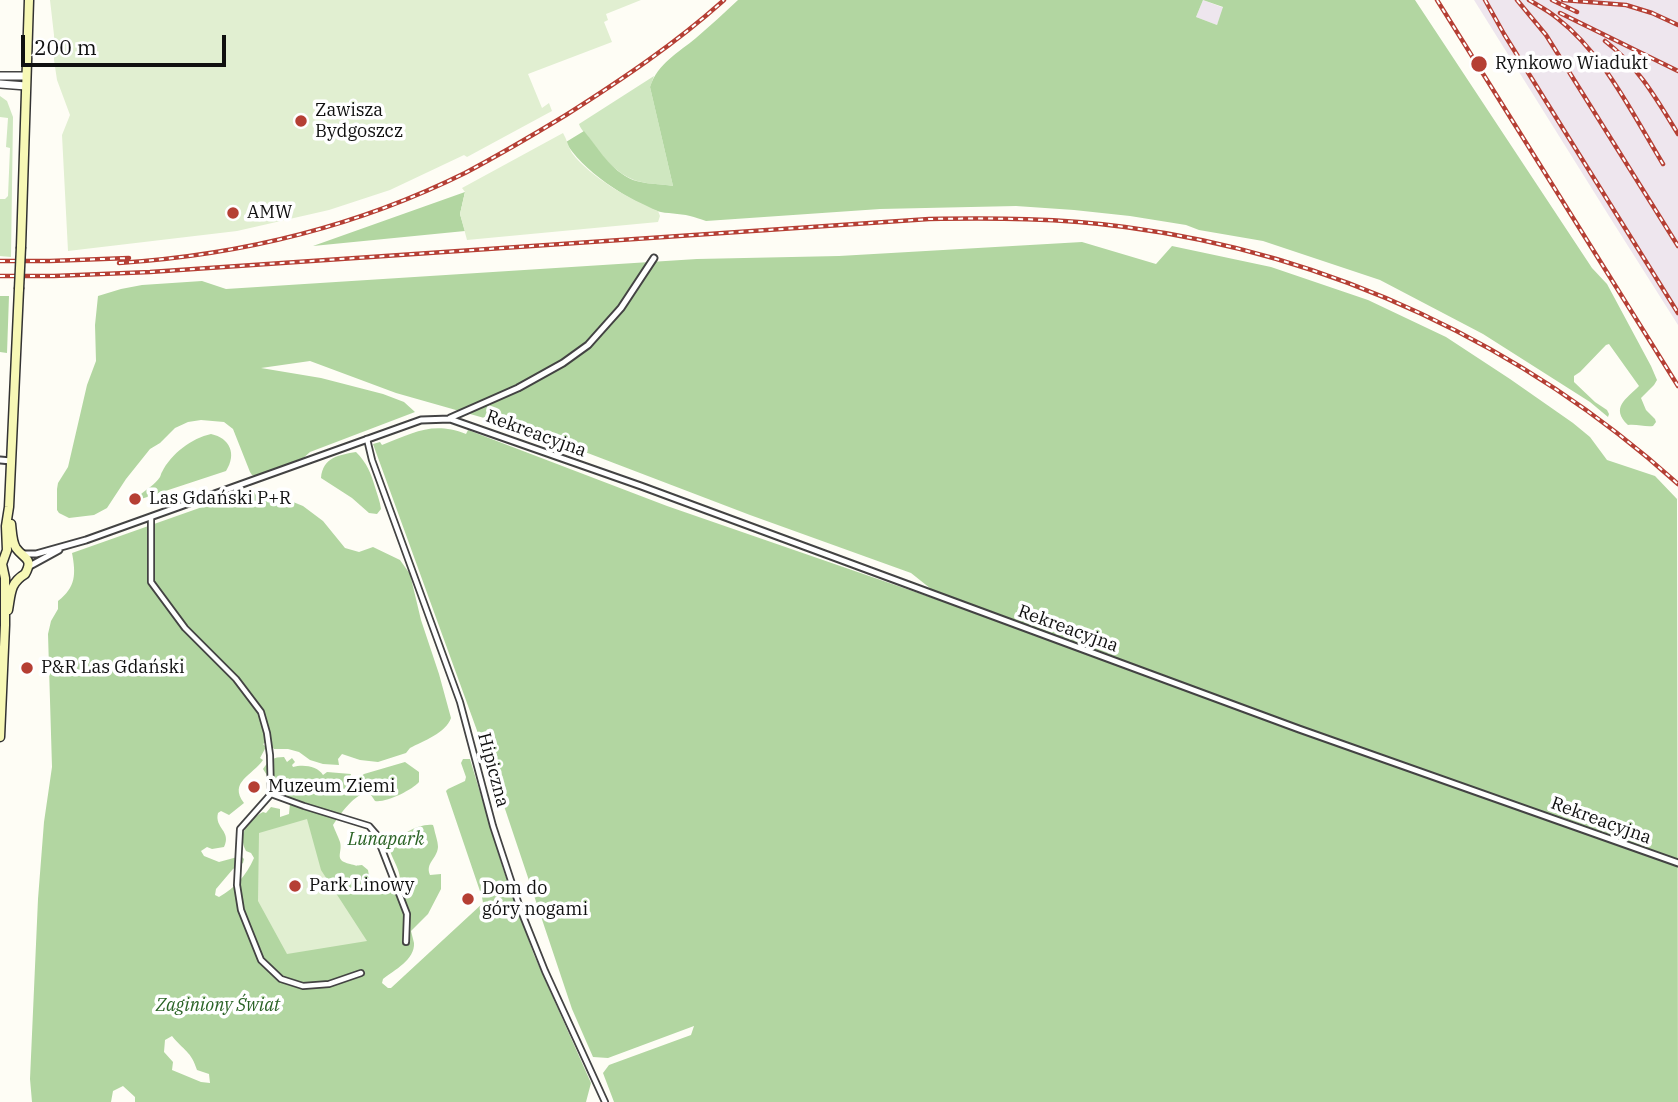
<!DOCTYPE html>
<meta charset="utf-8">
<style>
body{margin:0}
#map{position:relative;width:1678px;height:1102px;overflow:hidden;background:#fefdf5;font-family:"IBM Plex Serif",serif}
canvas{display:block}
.scale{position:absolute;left:21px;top:35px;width:205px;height:32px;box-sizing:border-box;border:4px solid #101010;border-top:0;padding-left:9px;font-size:21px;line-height:24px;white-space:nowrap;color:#101010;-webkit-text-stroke:5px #fff;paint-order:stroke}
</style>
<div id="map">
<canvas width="1678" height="1102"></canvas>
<div class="scale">200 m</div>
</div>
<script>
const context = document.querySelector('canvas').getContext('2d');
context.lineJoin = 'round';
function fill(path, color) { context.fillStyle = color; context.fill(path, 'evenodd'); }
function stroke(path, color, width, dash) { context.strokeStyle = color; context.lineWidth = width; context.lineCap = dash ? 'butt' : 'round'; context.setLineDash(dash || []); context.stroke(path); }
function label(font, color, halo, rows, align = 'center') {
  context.font = font + ' "IBM Plex Serif",serif'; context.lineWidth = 7; context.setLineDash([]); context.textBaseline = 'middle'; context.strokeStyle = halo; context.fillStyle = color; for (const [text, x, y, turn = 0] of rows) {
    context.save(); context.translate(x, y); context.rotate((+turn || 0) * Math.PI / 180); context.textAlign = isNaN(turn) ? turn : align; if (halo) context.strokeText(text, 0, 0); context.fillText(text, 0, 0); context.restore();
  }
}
fill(new Path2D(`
 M1203,0L1224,8L1217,25L1196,17Z
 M1474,0H1678V325L1609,216Z`), '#eee6ee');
fill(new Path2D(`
 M654,76L650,87L673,186C661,184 644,184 634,180C616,173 602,157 592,142C588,135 581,131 579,124Z
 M0,96L7,101L13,117L11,257L0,256V199H5L8,196L10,148L6,147L8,118L0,117Z`), '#cfe7c0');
fill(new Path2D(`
 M738,0H1415L1592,268L1607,284L1651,366L1657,380L1654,385L1641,398L1646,410L1655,419L1656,422L1653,426C1645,427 1637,424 1628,425C1610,408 1626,399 1639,386L1609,344L1606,345L1580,372L1574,376V382L1595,402L1607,410L1609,414L1608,417L1590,402L1483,334L1380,280L1263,241L1199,230L1186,225L1130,216L1074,210L1016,206L880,209L706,221C700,219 695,217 690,216C679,213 667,214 657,211C630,202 579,168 566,142L584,131C599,149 610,170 633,180C644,184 661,184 673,186L650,87C658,63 678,53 696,38C710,26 724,13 738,0ZM1203,0L1223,7L1217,25L1196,17Z
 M465,192L460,214L465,231L313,246Z
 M1082,242L1156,264L1172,246L1271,267L1368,300L1446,337L1510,379L1573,423L1590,437L1607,460L1655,476L1677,499L1678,1102H614L603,1073L609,1065L691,1035L694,1026L608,1058L593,1057L572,1009L500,794L373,444L380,442L382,445C414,433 432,421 466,434L468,430L667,506L950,604L911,573L750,515L530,431L396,393L310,361L261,368L321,378L383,394L404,402L415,412L310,452L300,461L257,476L252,475L250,472L233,429L224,422L201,420L188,422L175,428L160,443L150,449L126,479L107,508L94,515L69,518L59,513L57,510V489L58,483L68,467L87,385L96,361L95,325L98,296L121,289L142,285L202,281L226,289L697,259L839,256Z
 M0,296H9L7,353L0,352Z
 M211,434C230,438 237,454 226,471L138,500L139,496C146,489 155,485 160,477C161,475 161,473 162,472C171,454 192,438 211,434Z
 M356,452C367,463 371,473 375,487C377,494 380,501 381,509L377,514L369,513L352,498L321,478C323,457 339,455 356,452Z
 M266,491L303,506L323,521L345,548L359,552L373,547L400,560L410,574L421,620L439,674L451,718C446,733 423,741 410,748L406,753L378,762L360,760L342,754L338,759L339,765L323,764L310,760L299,752L288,749H274L268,741L263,744L266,747L260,758L263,760C253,775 228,782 244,803L229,815L221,811L218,813C214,828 232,831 224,847L212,849L207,847L201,851L204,856L219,862L241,856L244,859L243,863L233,869L216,889L215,895L219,897C236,887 246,876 254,858L251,853L246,851C237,834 248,820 263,812L266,813L271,807L280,809V817L289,814L290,803L271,789L270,780L263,769C269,760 273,757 284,757L287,762L292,758L295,762L292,765L293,767C303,764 318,766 323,775L327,772L351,774L349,780H352V783L364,774L405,762L419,772V782C412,790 386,803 375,801L369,792C355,793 341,813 333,825C335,831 338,836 340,842C343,853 333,860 350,864C359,866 353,866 362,865L368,870L370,882L380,887L388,886L396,891C407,876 392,862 389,847C397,836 419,823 433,825L434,828C435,834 438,841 438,847C437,859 425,863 430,875L441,874V889L428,914L411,931C412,935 413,939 414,943C415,960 394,970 383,979L382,983L388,988H391L483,903L482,897L446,791L448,789L465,781L466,777L461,763L463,759H470L503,869L534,955L591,1083L586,1102H135V1097L123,1086L113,1091L111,1102H32L30,1079L38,899L44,822L52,767L48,634L51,621L58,609V601C76,587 76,574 72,553L239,494ZM172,1036C184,1051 191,1051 197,1070L209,1074L210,1083L201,1082L172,1070L173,1062L164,1052L165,1040Z`), '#b2d6a1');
fill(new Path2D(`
 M50,0H641L606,14L608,20L604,22L612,42L528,74L542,108L549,103L552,111L467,157L464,155L390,190L329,210L237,231L68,251L62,135L70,115L57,80L54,60V35Z
 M563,133C567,140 568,146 572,153C591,178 630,199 658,211L660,216L658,222L467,240L460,214L465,192L462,188Z
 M307,819L321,870L367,941L287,954L258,901L259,833Z`), '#e1efd1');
const pedestrian = new Path2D(`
 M367,439L372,460L460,702L493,826L521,911L545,971L605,1102
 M151,517V582L185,628L236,679L261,712L267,733L270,755L271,794L240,829L237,885L241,910L261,960L281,979L303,986L329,984L361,973
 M271,794L304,806L369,826L376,834L407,914L406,942`);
const minor = new Path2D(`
 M450,418L518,388L563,363L588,345L621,308L654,258
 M0,460L11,461
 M24,554H36L86,540L421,420L450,419L641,486L1299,729L1678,863
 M28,567L59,550`);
const tertiary = new Path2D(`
 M0,76H26
 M0,84L26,86`);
const secondary = new Path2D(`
 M21,247L29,0
 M8,610C11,593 10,583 25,574C34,558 24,559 16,548C12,542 12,532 11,524
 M0,737L5,625V578L2,564L7,550L6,526L9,507L19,289`);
stroke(pedestrian, '#434343', 8);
stroke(minor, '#434343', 9);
stroke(tertiary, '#434343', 10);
stroke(secondary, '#323232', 11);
stroke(pedestrian, '#fff', 4.5);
stroke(minor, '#fff', 5);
stroke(tertiary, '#fff', 7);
stroke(secondary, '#f7f8b6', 8);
const rail = new Path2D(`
 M1437,0L1678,386
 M1485,0L1504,34L1678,313
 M1517,0L1546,35L1678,246
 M1529,0C1539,6 1549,11 1557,18C1604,54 1633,115 1663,164
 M1552,0L1577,12
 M1563,0L1626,5L1652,13L1678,25
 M1560,13L1678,71
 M1605,41C1638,66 1657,100 1678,134
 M0,261H50L129,258
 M119,263C240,255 356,227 465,173C499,155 533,135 566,115C621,80 675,44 724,0
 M0,276H54L150,272L929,219C994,218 1060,218 1125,227C1330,254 1524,345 1678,484`);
stroke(rail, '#b53f34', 4.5);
stroke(rail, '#fff', 2, [5]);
const secondaryBridge = new Path2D(`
 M19,289L21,247`);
stroke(secondaryBridge, '#323232', 11, []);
stroke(secondaryBridge, '#f7f8b6', 8);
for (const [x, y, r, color] of [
 [1479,64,9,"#b53f34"],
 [301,121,7,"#b53f34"],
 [233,213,7,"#b53f34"],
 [135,499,7,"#b53f34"],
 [27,668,7,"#b53f34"],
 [254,787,7,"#b53f34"],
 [295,886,7,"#b53f34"],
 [468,899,7,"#b53f34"]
]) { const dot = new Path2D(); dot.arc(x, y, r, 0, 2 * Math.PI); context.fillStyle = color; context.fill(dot); stroke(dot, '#fff', 2.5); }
label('18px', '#101010', '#fff', [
 ["Rynkowo Wiadukt",1495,64],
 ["Zawisza",315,111],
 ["Bydgoszcz",315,132],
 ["AMW",247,213],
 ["Las Gdański P+R",149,499],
 ["P&R Las Gdański",41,668],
 ["Muzeum Ziemi",268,787],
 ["Park Linowy",309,886],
 ["Dom do",482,889],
 ["góry nogami",482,910]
], 'left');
label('18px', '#101010', '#fff', [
 ["Rekreacyjna",536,434,20],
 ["Rekreacyjna",1068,629,20],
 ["Hipiczna",493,770,75],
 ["Rekreacyjna",1601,821,20]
]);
label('italic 18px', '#2a6325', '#fff', [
 ["Lunapark",386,840],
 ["Zaginiony Świat",218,1006]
]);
</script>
